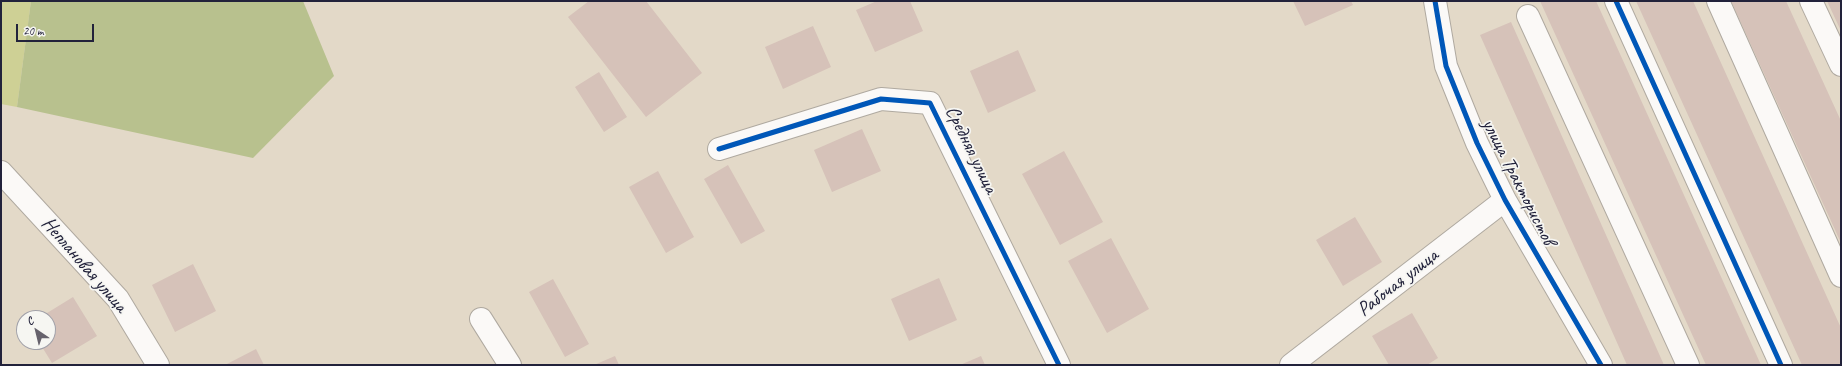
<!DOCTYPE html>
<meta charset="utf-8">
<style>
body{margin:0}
#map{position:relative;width:1842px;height:366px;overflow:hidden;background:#e3d9c8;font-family:Caveat,sans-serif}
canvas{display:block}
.frame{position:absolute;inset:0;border:2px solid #22223b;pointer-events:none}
.north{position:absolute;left:16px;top:310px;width:40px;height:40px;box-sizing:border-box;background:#f6f6f2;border:1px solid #a1a1a9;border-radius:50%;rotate:325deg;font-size:11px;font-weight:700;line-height:16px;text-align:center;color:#22223b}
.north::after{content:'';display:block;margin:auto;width:14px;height:18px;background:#66626c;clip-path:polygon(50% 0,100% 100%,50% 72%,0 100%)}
.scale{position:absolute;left:16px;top:24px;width:78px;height:18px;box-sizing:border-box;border:2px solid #22223b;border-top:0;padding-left:5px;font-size:12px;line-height:14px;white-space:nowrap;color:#22223b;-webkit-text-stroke:3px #f6f6f2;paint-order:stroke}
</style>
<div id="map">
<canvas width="1842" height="366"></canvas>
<div class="frame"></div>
<div class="north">С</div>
<div class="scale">20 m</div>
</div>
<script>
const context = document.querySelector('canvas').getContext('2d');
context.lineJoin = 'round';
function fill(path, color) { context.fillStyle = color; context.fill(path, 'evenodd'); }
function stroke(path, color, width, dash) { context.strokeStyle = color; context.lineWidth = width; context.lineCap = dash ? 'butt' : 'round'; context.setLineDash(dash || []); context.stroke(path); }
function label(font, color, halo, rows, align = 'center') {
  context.font = font + ' Caveat,sans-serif'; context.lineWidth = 3.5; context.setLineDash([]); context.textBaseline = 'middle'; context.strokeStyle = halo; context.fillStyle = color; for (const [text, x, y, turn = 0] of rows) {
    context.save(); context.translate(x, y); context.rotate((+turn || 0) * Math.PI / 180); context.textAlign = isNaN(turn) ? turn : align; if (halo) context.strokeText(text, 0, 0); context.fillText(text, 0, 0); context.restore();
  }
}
fill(new Path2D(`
 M1,1H31L17,107L1,104Z`), '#ced095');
fill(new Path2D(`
 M31,1H303L334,76L253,158L17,107Z`), '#b8c18e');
fill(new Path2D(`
 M589,1H646L702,73L646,117L568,17Z
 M877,1H910L923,31L875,52L856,10Z
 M1293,1H1351L1353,5L1305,26Z
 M1540,1H1596L1761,365H1706Z
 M1636,1H1693L1841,328V365H1802Z
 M1731,1H1786L1841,121V243Z
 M1827,1H1841V31Z
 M1511,22L1664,365H1627L1480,35Z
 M813,26L831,67L783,89L765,47Z
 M1018,50L1036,91L988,113L970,71Z
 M599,72L627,117L604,132L575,87Z
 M862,129L881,171L832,192L814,150Z
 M1064,151L1103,222L1060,245L1022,174Z
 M728,165L765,231L741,244L704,179Z
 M658,171L694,237L666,253L629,187Z
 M1355,217L1382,262L1343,286L1316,240Z
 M1111,238L1149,309L1107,333L1068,261Z
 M193,264L216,311L175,332L152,285Z
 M939,278L957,320L909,341L891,299Z
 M553,279L589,344L565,357L529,292Z
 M73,297L97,336L52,363L39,342H48V318H39Z
 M1412,313L1438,358L1427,365H1389L1372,336Z
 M256,349L264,365H225Z
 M615,356L619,365H594Z
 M981,356L985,365H960Z`), '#d6c2b9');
const minor = new Path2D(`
 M1435,1L1446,66L1477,143L1505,200L1601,365
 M1616,1L1781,365
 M1718,1L1841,276
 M1811,1L1841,65
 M1528,16L1688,365
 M719,149L881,99L930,103L1059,365
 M1,172L118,299L158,365
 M481,319L510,365
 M1291,365L1505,200`);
stroke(minor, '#afa9a0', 24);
stroke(minor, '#fbf9f7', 22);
stroke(new Path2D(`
 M1435,1L1446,66L1477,143L1505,200L1601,365
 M1616,1L1781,365
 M719,149L881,99L930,103L1059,365`), '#0057b8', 5);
label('20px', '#22223b', '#f6f6f2', [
 ["Средняя улица",971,150,64],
 ["улица Трактористов",1518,182,63],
 ["Неплановая улица",84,265,49],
 ["Рабочая улица",1398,283,-38]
]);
</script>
